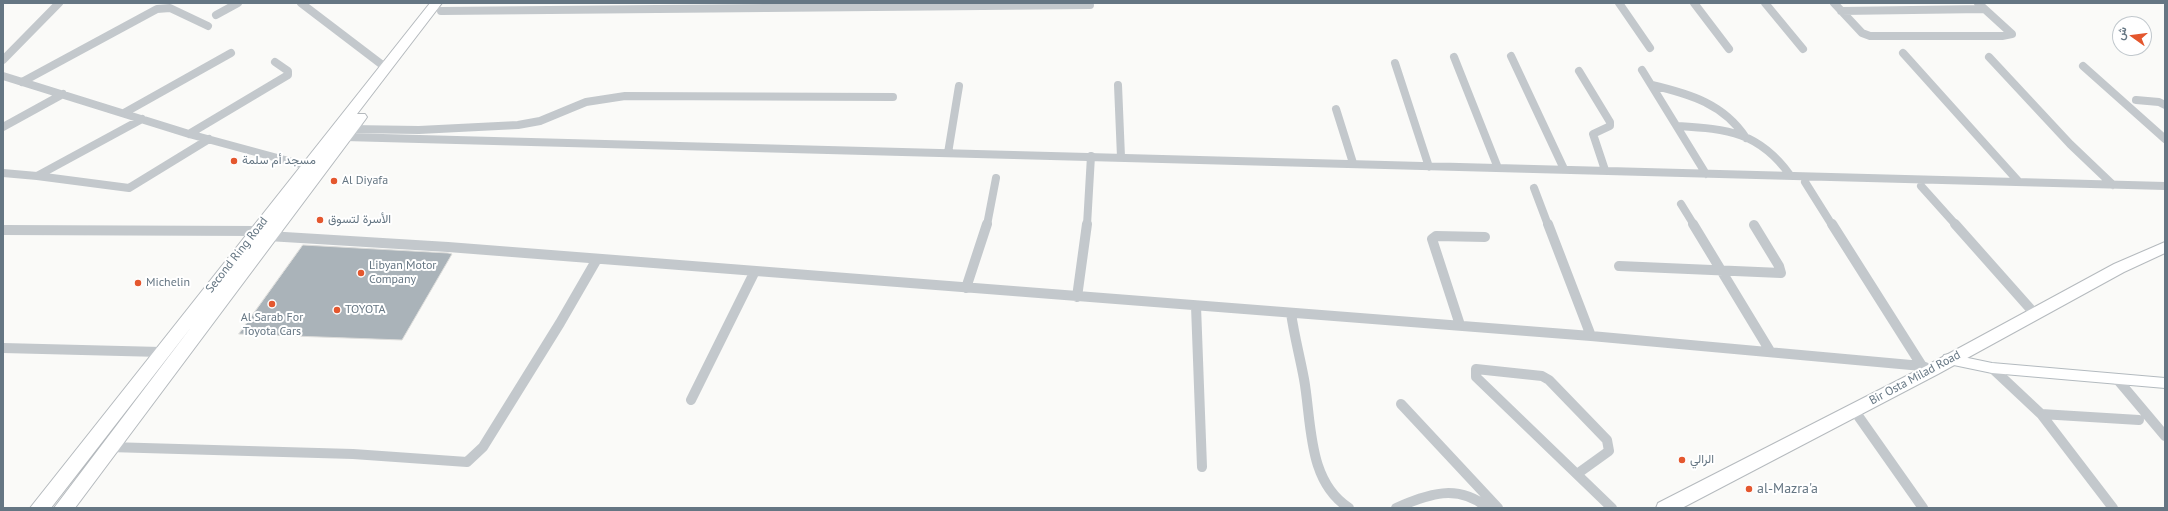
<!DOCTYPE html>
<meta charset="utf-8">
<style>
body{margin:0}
#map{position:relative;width:2168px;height:511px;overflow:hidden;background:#fafaf8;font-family:"PT Sans",Vazirmatn,sans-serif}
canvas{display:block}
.frame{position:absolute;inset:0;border:4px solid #657683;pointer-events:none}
.north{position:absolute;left:2112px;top:16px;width:40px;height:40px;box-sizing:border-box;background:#fff;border:1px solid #c1c8cd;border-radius:50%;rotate:284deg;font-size:11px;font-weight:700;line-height:16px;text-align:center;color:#657683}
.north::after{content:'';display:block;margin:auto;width:14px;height:18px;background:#e4572e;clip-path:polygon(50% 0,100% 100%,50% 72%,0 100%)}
</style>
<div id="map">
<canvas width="2168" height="511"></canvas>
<div class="frame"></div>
<div class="north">ش</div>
</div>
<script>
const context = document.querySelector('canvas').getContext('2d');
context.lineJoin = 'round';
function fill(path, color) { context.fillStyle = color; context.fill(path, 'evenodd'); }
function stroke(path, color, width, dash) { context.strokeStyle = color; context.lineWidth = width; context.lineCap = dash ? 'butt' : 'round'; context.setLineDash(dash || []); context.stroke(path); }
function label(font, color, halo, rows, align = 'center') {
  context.font = font + ' "PT Sans",Vazirmatn,sans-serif'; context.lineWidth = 4; context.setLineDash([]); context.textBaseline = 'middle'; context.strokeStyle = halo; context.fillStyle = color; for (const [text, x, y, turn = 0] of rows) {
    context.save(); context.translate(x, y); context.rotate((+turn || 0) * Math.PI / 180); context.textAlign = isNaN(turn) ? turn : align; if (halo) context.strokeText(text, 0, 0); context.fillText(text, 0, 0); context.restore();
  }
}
const building = new Path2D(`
 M303,245L448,253L452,254L402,340L239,334Z`);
fill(building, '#aab3b9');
stroke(building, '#dcdcda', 1);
const secondary = new Path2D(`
 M1949,354L1992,363L2165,378V388L1992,373L1944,363L1942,359L1944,355Z`);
const primary = new Path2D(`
 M2165,242V253L2124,272L1938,374L1682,508H1656L1658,503L1926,366L2114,264Z`);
const trunk = new Path2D(`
 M430,3H442L357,114H365L367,117L365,120L75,508H54L192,326L51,508H30Z`);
stroke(secondary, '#b3babf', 2);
stroke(primary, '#b5babe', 2);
stroke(trunk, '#b4b9bd', 2);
stroke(new Path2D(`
 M301,3L385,67
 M1619,3L1650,48
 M1694,3L1729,49
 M1765,3L1803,49
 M1834,3L1862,33L1870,36H2002L2012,34L1978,3
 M441,11L1090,5
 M1841,11L1984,9
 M216,15L238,3
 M1903,53L2019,182
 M1511,56L1564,169
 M1454,57L1498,168
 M1989,57L2070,144L2113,185
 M3,60L59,3
 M1395,63L1429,167
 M2083,66L2165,139
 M1642,70L1706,174
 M1579,71L1610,122V126L1593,134L1605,170
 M3,76L189,134L307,166
 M22,82L157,9L170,8L208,26
 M1118,85L1121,157
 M1652,85C1690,94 1724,104 1746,138
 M2136,100L2159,102L2165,105
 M1336,109L1353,163
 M124,113L231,53
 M1678,126C1728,129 1759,132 1790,175
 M3,127L63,94
 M350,129L419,130L518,125L540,121L586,102L625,96L893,97
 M189,134L288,75V71L275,62
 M345,137L2165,186
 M948,153L959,86
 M3,173L37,176L142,119
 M37,176L129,188L209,139
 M1805,182L1832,225
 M1921,186L1956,225
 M1534,188L1548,225
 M1681,204L1694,225
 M987,225L996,178
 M1087,225L1091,156`), '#c3c8cc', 8);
stroke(new Path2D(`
 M1548,224L1591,336
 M1693,224L1770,351
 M1832,224L1922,366
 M1955,224L2034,313
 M3,230L256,231
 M268,236L448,247L1591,336L1922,366L1932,370
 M1619,266L1781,273L1779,266L1754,225
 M966,288L987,224
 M1077,297L1087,224
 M1196,306L1202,467
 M1291,313C1294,335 1300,357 1304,379C1312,423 1307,481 1349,508
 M1460,325L1432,239L1436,236L1485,237
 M3,348L161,352
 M1992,368L2041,414L2113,508
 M2117,379L2165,436
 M691,400L755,271
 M1401,404L1498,508
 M1854,410L1923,508
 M2041,414L2139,420
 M109,447L353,454L467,462L483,447L560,323L597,259
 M1577,474L1609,451L1607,440L1549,380L1542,376L1476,369V377L1612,508
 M1396,508C1429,494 1457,483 1488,508`), '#c3c8cc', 10);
fill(secondary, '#fff');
fill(primary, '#fff');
fill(trunk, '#fff');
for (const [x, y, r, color] of [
 [234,161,4,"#e4572e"],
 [334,181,4,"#e4572e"],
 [320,220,4,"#e4572e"],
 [361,273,4,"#e4572e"],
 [138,283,4,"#e4572e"],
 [272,304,4,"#e4572e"],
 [337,310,4,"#e4572e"],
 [1682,460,4,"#e4572e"],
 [1749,489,4,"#e4572e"]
]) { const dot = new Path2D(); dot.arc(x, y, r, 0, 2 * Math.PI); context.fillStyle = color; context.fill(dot); stroke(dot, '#fff', 1.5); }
label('12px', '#657683', '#fff', [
 ["مسجد أم سلمة",242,161],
 ["Al Diyafa",342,181],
 ["الأسرة لتسوق",328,220],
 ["Libyan Motor",369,266],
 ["Company",369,280],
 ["Michelin",146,283],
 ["TOYOTA",345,310],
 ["Al Sarab For",272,318,"center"],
 ["Toyota Cars",272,332,"center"],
 ["الرالي",1690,460]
], 'left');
label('12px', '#657683', '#fff', [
 ["Second Ring Road",237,255,-52],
 ["Bir Osta Milad Road",1915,378,-28]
]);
label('14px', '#657683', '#fff', [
 ["al-Mazra'a",1757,489]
], 'left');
</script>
